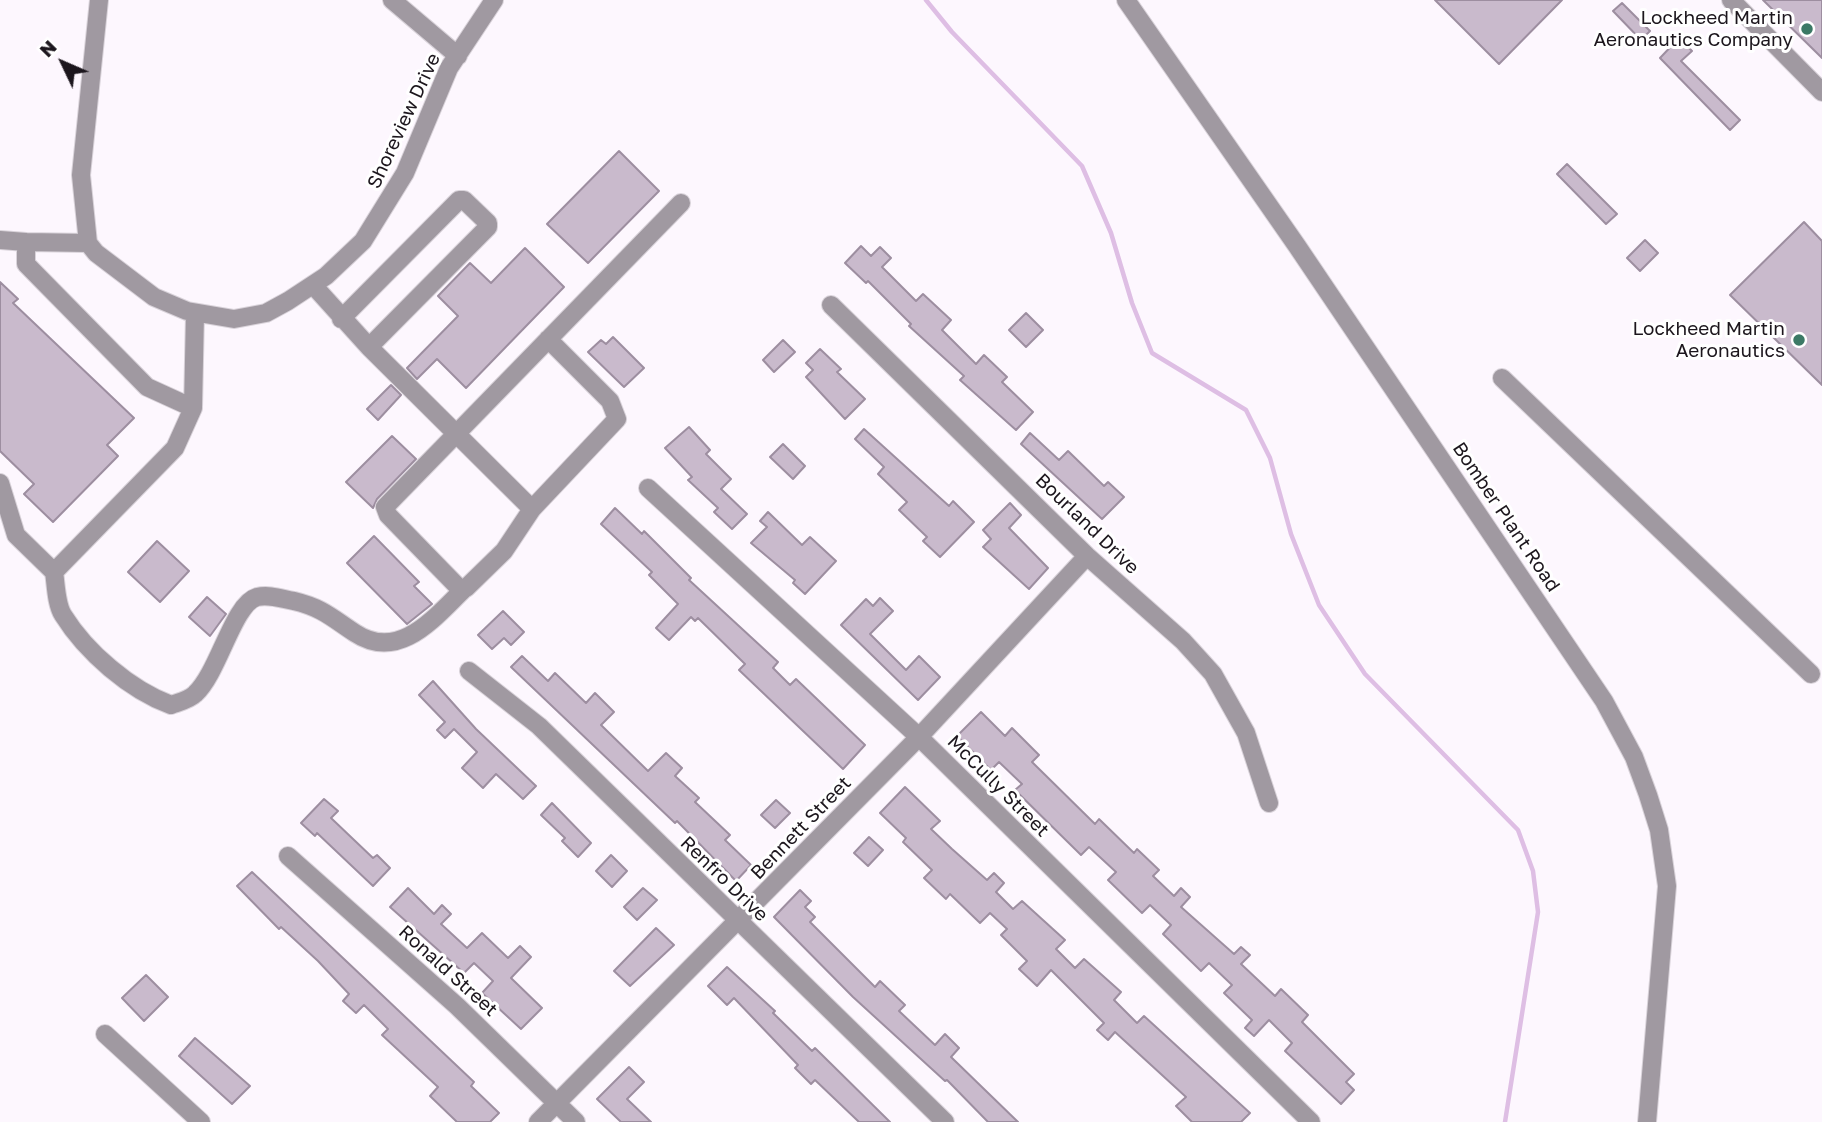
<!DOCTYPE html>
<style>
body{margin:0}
#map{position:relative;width:1822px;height:1122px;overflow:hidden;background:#fdf7fe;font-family:"Golos Text",sans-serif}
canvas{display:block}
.north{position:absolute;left:28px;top:28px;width:70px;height:70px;-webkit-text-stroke:5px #fff;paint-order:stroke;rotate:314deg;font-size:19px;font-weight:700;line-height:28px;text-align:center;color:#1c161d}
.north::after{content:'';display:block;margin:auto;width:24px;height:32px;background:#1c161d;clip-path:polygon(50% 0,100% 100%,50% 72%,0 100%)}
</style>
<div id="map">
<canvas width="1822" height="1122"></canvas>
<div class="north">N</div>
</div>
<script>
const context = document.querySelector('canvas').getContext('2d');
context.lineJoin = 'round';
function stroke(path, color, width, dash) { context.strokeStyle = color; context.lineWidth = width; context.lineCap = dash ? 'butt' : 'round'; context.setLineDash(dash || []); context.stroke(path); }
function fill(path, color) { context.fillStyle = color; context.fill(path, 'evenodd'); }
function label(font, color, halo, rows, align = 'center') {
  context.font = font + ' "Golos Text",sans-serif'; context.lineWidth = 6; context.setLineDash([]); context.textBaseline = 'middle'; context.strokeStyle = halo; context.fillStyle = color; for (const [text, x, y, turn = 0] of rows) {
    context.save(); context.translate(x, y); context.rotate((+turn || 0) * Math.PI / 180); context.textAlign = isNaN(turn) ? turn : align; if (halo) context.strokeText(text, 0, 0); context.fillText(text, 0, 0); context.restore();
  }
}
stroke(new Path2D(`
 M926,0L952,32L1082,166L1111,233L1132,303L1152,353L1246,410L1270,458L1291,534L1319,605L1365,674L1518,830L1533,871L1538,912L1505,1122`), '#debee4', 4.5);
const building = new Path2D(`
 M1435,0H1562L1499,64Z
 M1763,0H1822V58Z
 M1622,3L1650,31L1641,40L1613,11Z
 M1679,38L1692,51L1681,61L1740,120L1730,130L1660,58Z
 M619,151L659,191L588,263L547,224Z
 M1567,164L1617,214L1606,224L1557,174Z
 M1804,222L1822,241V385L1730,295Z
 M1645,240L1658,253L1640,271L1627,258Z
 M861,246L871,256L880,247L891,258L882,267L916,301L923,294L951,320L942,330L976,364L984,355L1007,377L1002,382L1033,412L1016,430L960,380L964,376L909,326L911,324L868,281L866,283L845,263Z
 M525,248L564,287L466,388L437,359L417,379L407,368L458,316L438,296L470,263L491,283Z
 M0,282L18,299L13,303L134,418L107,445L118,456L53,522L24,494L34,484L0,451Z
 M1026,313L1043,330L1026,347L1009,330Z
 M613,337L644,368L624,387L588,352L601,340L606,344Z
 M783,340L795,352L774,372L763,360Z
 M820,349L841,369L837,372L865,399L845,419L806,377L813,370L806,363Z
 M391,385L401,395L378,420L367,409Z
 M689,427L710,450L706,454L731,479L721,489L747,514L732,529L714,512L718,508L688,480L692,477L665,448Z
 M864,429L949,506L953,501L974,522L940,557L923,541L927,537L899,510L907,502L878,474L884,467L855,439Z
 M1030,433L1059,460L1068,451L1104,486L1108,482L1124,497L1102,519L1021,444Z
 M392,436L416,459L377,499L373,508L346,482Z
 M783,444L805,466L793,479L770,457Z
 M1010,503L1021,515L1009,528L1048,568L1029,589L983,547L991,539L983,530Z
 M615,508L642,534L644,531L691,578L689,580L778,662L773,668L790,685L796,679L865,745L843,769L739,670L745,664L698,618L695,621L691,617L669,640L656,628L678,604L649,575L652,572L601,524Z
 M768,512L802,545L810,537L836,561L805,594L793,583L795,580L751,543L767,527L760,521Z
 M374,536L419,582L414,586L432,604L407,624L347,563Z
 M157,541L189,571L160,602L128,572Z
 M207,597L226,614L210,636L189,617Z
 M880,598L893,611L870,634L906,670L919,656L940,677L918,700L841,625L866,599L873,606Z
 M503,611L524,632L511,645L504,638L492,649L478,635Z
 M522,656L548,681L555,673L586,703L595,693L614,712L601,725L648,771L666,753L682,768L675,776L699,798L695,802L730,835L725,840L751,865L736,881L677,821L675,823L511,667Z
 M433,681L476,729L536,786L523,799L496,774L483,788L462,768L477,752L454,729L445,738L437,730L445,722L419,695Z
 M981,712L1005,736L1012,728L1039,755L1032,762L1095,824L1099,819L1134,853L1137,849L1159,870L1153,876L1174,896L1181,888L1190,897L1181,907L1234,954L1241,947L1250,955L1241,964L1275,996L1281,989L1308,1015L1302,1022L1354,1074L1346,1082L1354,1090L1341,1104L1285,1051L1292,1043L1269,1020L1254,1036L1245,1028L1252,1020L1224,993L1232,985L1209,963L1201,971L1163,934L1171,925L1150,905L1142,913L1108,880L1116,872L1089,847L1081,855L1015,790L1022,784L999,762L991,770L957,736Z
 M905,787L940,821L931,829L952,849L987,880L994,873L1004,883L996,892L1013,909L1022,901L1065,940L1056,949L1075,968L1084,959L1121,992L1114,1000L1137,1023L1144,1016L1250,1113L1241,1122H1192L1176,1106L1186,1097L1115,1032L1108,1040L1097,1030L1104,1023L1051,970L1037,986L1019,969L1027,961L1001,935L1007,929L990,913L980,923L950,894L946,899L924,878L932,870L903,842L906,838L880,813Z
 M324,799L338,811L331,818L373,858L377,855L390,868L373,886L317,833L315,836L301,823Z
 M776,800L790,813L775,828L761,815Z
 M552,803L591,843L578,857L562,841L565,838L541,815Z
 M869,837L883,850L868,866L854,853Z
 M611,855L627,871L612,887L596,871Z
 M252,872L474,1082L471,1086L499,1113L490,1122H457L430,1096L438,1087L382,1035L388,1029L364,1005L356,1013L343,1001L349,994L318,961L281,927L279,929L237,886Z
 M408,888L434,914L442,905L451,914L441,924L467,948L482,933L508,958L520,946L531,957L511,978L542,1008L521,1029L482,993L493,981L474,963L464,973L390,907Z
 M643,888L657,900L637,920L624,907Z
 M800,890L811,901L805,907L815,917L810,922L875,987L880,981L905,1005L899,1011L935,1045L945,1034L959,1048L951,1057L1018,1122H988L947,1080L945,1081L853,997L774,917Z
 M656,928L674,945L630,986L614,971Z
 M727,967L775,1011L773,1013L812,1051L815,1048L890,1122H859L815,1080L811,1084L795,1068L798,1065L734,998L727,1005L708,986Z
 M146,975L168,997L144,1021L122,998Z
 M195,1038L250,1086L232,1104L179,1056Z
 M629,1067L644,1082L627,1099L651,1122H621L597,1099Z`);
fill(building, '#c9bacc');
stroke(building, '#9d8ea0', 2);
const minor = new Path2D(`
 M99,0L81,175L88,243L96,253L154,297L187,311L234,319L266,313L288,301L326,276L363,241L405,173L449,68L494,0
 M392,0L458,56
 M1126,0L1297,246L1604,701L1634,757L1648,795L1659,830L1667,886L1647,1122
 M1731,0L1822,92
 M0,240L26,242
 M88,243L26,242V264L147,387L193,408L195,313
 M313,285L369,347L488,227V223L464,200H459L341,319
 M831,305L1087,556L1183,641L1213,674L1246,733L1269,803
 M548,339L610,401L617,419L532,509L504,551L466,588L460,589L388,515L385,507L681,203
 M369,347L532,509
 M1502,378L1811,674
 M0,483L16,535L54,572L175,448L193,408
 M648,488L919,737L1311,1122
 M54,572C56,584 56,604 63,615C86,652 130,690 171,705C179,702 189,700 195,694C219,672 233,604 257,597C270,594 282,599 294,601C323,608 332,618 355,633C399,662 434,618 463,590
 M469,671L539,726L945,1122
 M288,856L457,1006L576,1122
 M105,1034L201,1122
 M538,1122L919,737L1087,556`);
stroke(minor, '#d9d3da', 20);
stroke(minor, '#a099a1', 18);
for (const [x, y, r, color] of [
 [1807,29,7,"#3b7965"],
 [1799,340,7,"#3b7965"]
]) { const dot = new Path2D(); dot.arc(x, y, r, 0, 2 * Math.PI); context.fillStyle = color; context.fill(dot); stroke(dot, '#fff', 2.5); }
label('19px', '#1c161d', '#fff', [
 ["Lockheed Martin",1793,18],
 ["Aeronautics Company",1793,40],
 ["Lockheed Martin",1785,329],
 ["Aeronautics",1785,351]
], 'right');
label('19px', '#1c161d', '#fff', [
 ["Shoreview Drive",404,121,-65],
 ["Bomber Plant Road",1506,517,56],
 ["Bourland Drive",1087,524,44],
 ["McCully Street",998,786,45],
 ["Bennett Street",801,828,-46],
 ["Renfro Drive",724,879,44],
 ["Ronald Street",448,971,42]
]);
</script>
